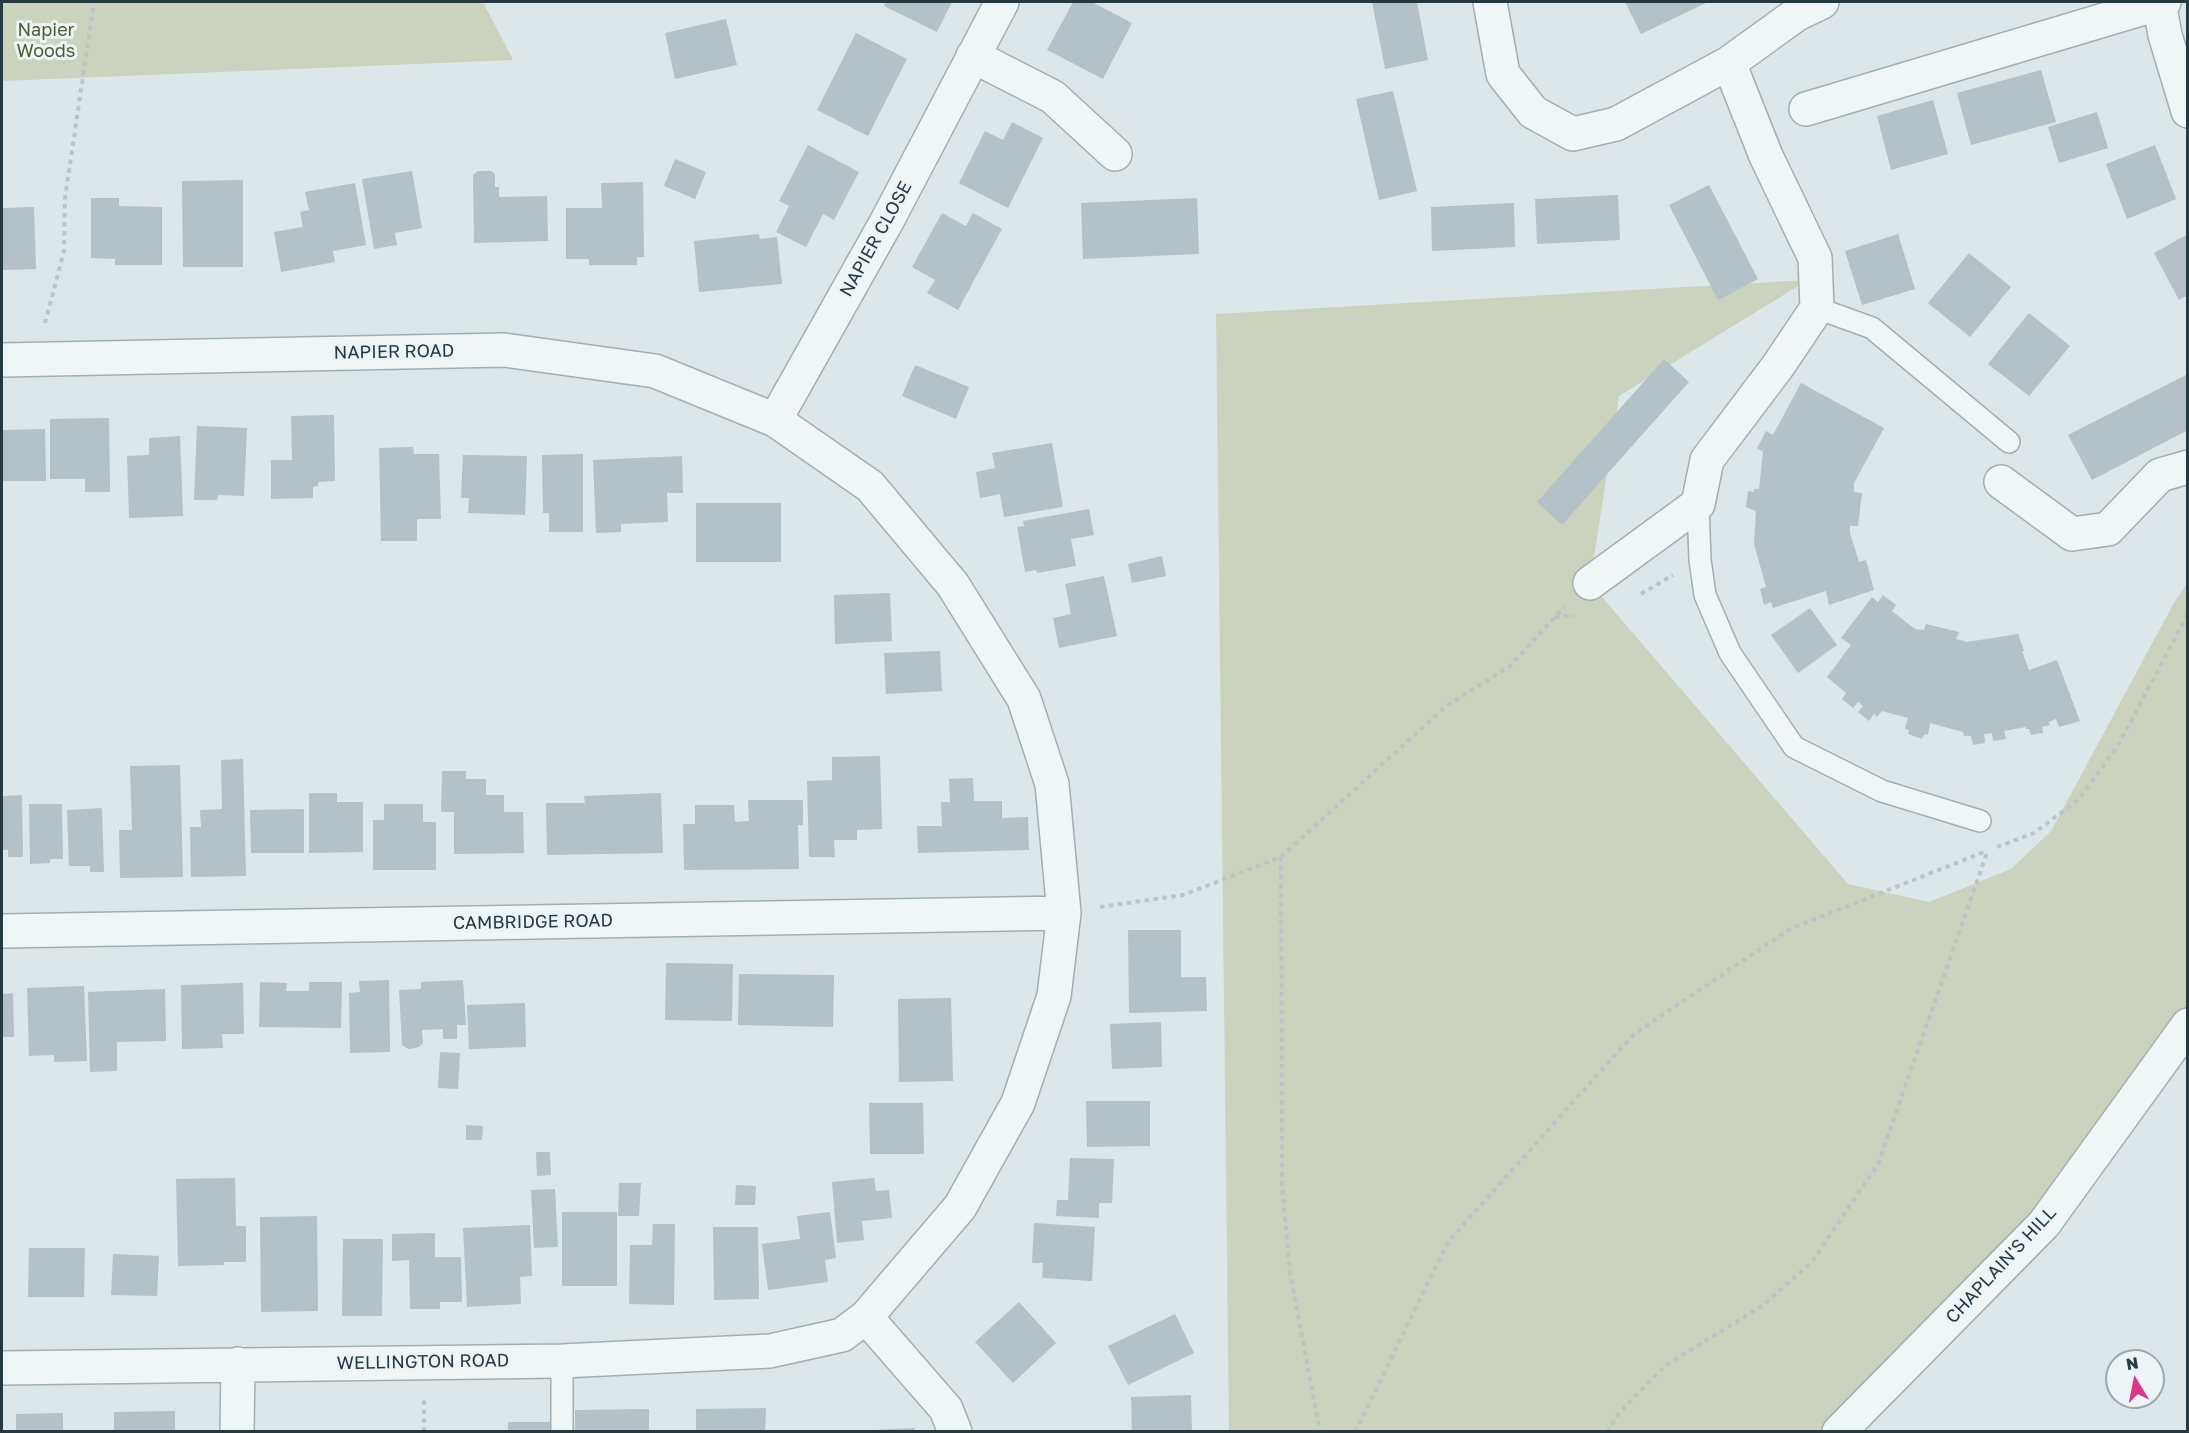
<!DOCTYPE html>
<style>
body{margin:0}
#map{position:relative;width:2189px;height:1433px;overflow:hidden;background:#dde6e8;font-family:"Golos Text",sans-serif}
canvas{display:block}
.frame{position:absolute;inset:0;border:3px solid #263940;pointer-events:none}
.north{position:absolute;left:2105px;top:1349px;width:60px;height:60px;box-sizing:border-box;background:#edf4f6;border:2px solid #9da9ad;border-radius:50%;rotate:350deg;font-size:16px;font-weight:700;line-height:24px;text-align:center;color:#263940}
.north::after{content:'';display:block;margin:auto;width:21px;height:27px;background:#d9378a;clip-path:polygon(50% 0,100% 100%,50% 72%,0 100%)}
</style>
<div id="map">
<canvas width="2189" height="1433"></canvas>
<div class="frame"></div>
<div class="north">N</div>
</div>
<script>
const context = document.querySelector('canvas').getContext('2d');
context.lineJoin = 'round';
function fill(path, color) { context.fillStyle = color; context.fill(path, 'evenodd'); }
function stroke(path, color, width, dash) { context.strokeStyle = color; context.lineWidth = width; context.lineCap = dash ? 'butt' : 'round'; context.setLineDash(dash || []); context.stroke(path); }
function label(font, color, halo, rows, align = 'center') {
  context.font = font + ' "Golos Text",sans-serif'; context.lineWidth = 6; context.setLineDash([]); context.textBaseline = 'middle'; context.strokeStyle = halo; context.fillStyle = color; for (const [text, x, y, turn = 0] of rows) {
    context.save(); context.translate(x, y); context.rotate((+turn || 0) * Math.PI / 180); context.textAlign = isNaN(turn) ? turn : align; if (halo) context.strokeText(text, 0, 0); context.fillText(text, 0, 0); context.restore();
  }
}
fill(new Path2D(`
 M2,2H483L513,60L2,81Z
 M1808,280L1619,396L1590,583L1848,884L1929,902L2011,869L2051,831L2175,601L2187,584V1025L2044,1224L1838,1431H1229L1216,314Z`), '#cbd3be');
fill(new Path2D(`
 M886,2H952L937,32L884,6Z
 M1073,2H1092L1132,23L1103,79L1047,50Z
 M1372,2H1417L1428,60L1385,69Z
 M1625,2H1708L1641,34Z
 M726,19L737,65L675,79L665,33Z
 M856,33L907,59L868,136L817,110Z
 M2041,70L2056,122L1971,145L1957,93Z
 M1393,91L1417,191L1379,200L1356,99Z
 M1933,100L1948,154L1891,170L1877,116Z
 M2097,112L2108,148L2059,163L2048,127Z
 M1012,122L1043,138L1008,208L959,183L985,131L1003,140Z
 M808,145L859,172L834,220L823,214L806,247L776,232L789,206L779,201Z
 M2155,145L2176,199L2127,219L2106,164Z
 M675,159L706,172L695,199L664,186Z
 M412,171L422,228L395,233L397,245L374,249L362,179Z
 M478,171H491L495,174V187H499V197L547,196L548,241L474,243L473,175Z
 M243,180V267H183L182,181Z
 M643,182L644,257H637V265H589V259H566V208H602L601,183Z
 M355,183L366,245L333,251L335,262L281,272L274,232L303,227L300,212L309,210L305,192Z
 M1709,185L1758,279L1718,300L1669,205Z
 M1618,195L1620,240L1537,244L1535,199Z
 M91,198H119V206L162,207V265H115V259L91,258Z
 M1197,198L1199,254L1083,259L1081,203Z
 M1514,203L1515,247L1432,251L1431,207Z
 M34,207L36,269L2,270V208Z
 M942,213L966,226L973,213L1002,229L958,310L927,293L935,280L912,267Z
 M759,234L760,239L777,237L782,284L699,292L694,241Z
 M1898,234L1915,289L1862,305L1845,251Z
 M2188,234V295L2179,300L2154,253Z
 M1969,253L2011,287L1970,337L1928,303Z
 M2029,313L2070,346L2029,396L1988,364Z
 M1664,359L1689,382L1562,525L1537,502Z
 M915,365L969,387L956,419L902,396Z
 M2188,374V430L2092,480L2068,435Z
 M1801,383L1884,428L1854,483V492L1862,493L1858,526H1850V533L1859,562L1866,560L1874,590L1829,605L1826,591L1773,608L1771,602L1764,605L1760,589L1766,587L1754,544L1756,511L1746,507L1748,491L1754,492V489H1759L1763,452L1757,448L1766,431L1773,435Z
 M334,415L335,481L318,482V486L313,487V498L271,499V460H292L291,416Z
 M109,418L110,492H85V479H50V419Z
 M197,426L247,428L244,496L218,495L217,500H194Z
 M45,429L46,481H2V430Z
 M180,436L183,516L129,518L127,456L149,455V438Z
 M1052,443L1063,507L1004,517L1000,494L980,498L976,472L995,468L992,453Z
 M413,447L414,454H439L441,519H417V541H381L379,448Z
 M583,454V532H549V513H543L542,455Z
 M463,455L527,456L525,515L468,513L469,498H461Z
 M682,456L683,493H667L668,522L621,524V532L596,533L593,460Z
 M696,503H781V562H696Z
 M1089,509L1094,535L1071,539L1076,566L1037,573L1036,570L1025,572L1017,527L1024,526L1023,521Z
 M1162,556L1166,576L1132,583L1128,564Z
 M1104,576L1117,636L1059,648L1053,618L1071,614L1065,584Z
 M890,593L892,641L835,644L834,595Z
 M1883,595L1896,605L1892,611L1915,629L1924,630L1926,624L1959,632L1956,639L1967,642L2018,634L2024,651H2022L2029,670L2057,660L2080,721L2059,727L2056,719L2049,722L2050,725L2042,727L2043,733L2031,735L2029,729H2026V727L2004,731L2006,739L1993,741L1992,733L1984,734L1985,743L1973,745L1971,736H1964L1963,732L1930,723L1928,735L1925,734L1922,739L1908,734L1909,730L1905,729L1908,718L1882,711L1877,717L1874,714L1869,721L1858,712L1863,706L1858,702L1853,708L1842,699L1846,693L1827,677L1851,645L1841,638L1872,597L1878,602Z
 M1810,608L1837,645L1798,673L1771,635Z
 M940,651L942,691L886,694L884,653Z
 M880,756L882,829L857,830V840H834L835,857H809L807,781L832,780V757Z
 M243,759L246,876L191,877L190,827H201L200,810L222,809L221,760Z
 M180,765L183,877L120,878L119,830H132L130,766Z
 M442,771H466V779H486V795H504V812H523L524,853L454,854V812H441Z
 M973,778L974,801H1002V818L1028,817L1029,850L918,853L917,826H942L941,802H950L949,779Z
 M309,793H337V802H363V852L309,853Z
 M661,793L663,853L547,855L546,803H585L584,796Z
 M22,795L23,857H8V850H2V796Z
 M748,800H803V825H798L799,869L684,870L683,824H695V805H734L735,822L749,821Z
 M29,804H62L63,859H50V863L30,864Z
 M384,804H423V822H436V870H373V820H384Z
 M102,808L104,872H90V866H69L67,810Z
 M304,809V853H251L250,810Z
 M1128,930H1181V977H1206L1207,1011L1129,1013Z
 M666,963L733,964L732,1021L665,1020Z
 M739,974L834,975L833,1027L738,1025Z
 M389,980L390,1052L350,1053L349,993L360,992L359,981Z
 M463,980L466,1025H457V1039H443V1029L422,1030L423,1043L419,1047L409,1049L402,1045L399,990L421,989V982Z
 M260,982L287,983L286,991H309V982H342L341,1028L259,1027Z
 M243,983L244,1034H222L223,1048L182,1049L181,985Z
 M84,986L87,1061L54,1062V1055L29,1056L27,988Z
 M165,989L166,1041L117,1042V1071L90,1072L88,992Z
 M13,993L14,1037H2V994Z
 M951,998L953,1081L899,1082L898,999Z
 M525,1003L526,1047L469,1049L467,1005Z
 M1161,1022L1162,1067L1112,1069L1110,1024Z
 M440,1052L460,1053L458,1089L438,1088Z
 M1086,1101H1150V1146L1087,1147Z
 M869,1103H923L924,1154H870Z
 M466,1125L483,1126L482,1140H466Z
 M536,1152H550L551,1175L537,1176Z
 M1070,1158L1114,1159L1112,1203H1099V1218L1056,1216L1057,1200H1068Z
 M235,1178L236,1226H246V1262H224V1265L178,1266L176,1179Z
 M874,1178L876,1191L889,1190L892,1218L862,1221L864,1240L837,1243L832,1182Z
 M619,1183H641L639,1216H618Z
 M736,1185L756,1186L755,1205H735Z
 M555,1189L558,1247L534,1248L531,1190Z
 M562,1212H617V1286H562Z
 M830,1212L836,1258L825,1260L828,1282L768,1290L762,1244L800,1239L797,1216Z
 M317,1216L318,1311L261,1312L260,1217Z
 M1034,1223L1095,1227L1092,1281L1042,1278L1043,1263H1032Z
 M653,1224H675L674,1305L629,1304L630,1245H652Z
 M530,1225L532,1276L520,1277L521,1304L467,1307L463,1228Z
 M713,1227H758L759,1299L714,1300Z
 M435,1233V1257H461L462,1302H440V1309H410L409,1260L392,1261V1234Z
 M343,1239H383L382,1316H342Z
 M29,1248H85L84,1297H28Z
 M113,1254L159,1256L157,1296L111,1295Z
 M1019,1302L1056,1343L1013,1383L975,1342Z
 M1175,1314L1194,1353L1128,1385L1108,1346Z
 M1191,1395L1192,1432H1132L1131,1397Z
 M766,1408L765,1432H696V1409Z
 M649,1409V1432H575V1410Z
 M175,1411V1432H114V1412Z
 M63,1413V1432H16V1414Z
 M508,1422H556V1432H508Z
 M915,1428V1432H872V1430Z`), '#b4c1c6');
const service = new Path2D(`
 M1817,308L1872,328L2009,442
 M1698,504L1700,560L1705,595L1730,653L1794,747L1882,791L1980,821
 M562,1361V1432`);
const minor = new Path2D(`
 M1490,2L1503,74L1533,112L1573,134L1616,124L1729,63
 M2159,2L2165,35L2188,111
 M973,56L1053,97L1115,154
 M1806,109L2164,2
 M2,360L504,350L655,371L775,420L870,486L953,585L1024,699L1052,784L1064,913L1054,996L1018,1103L960,1207L866,1317L842,1335L770,1351L562,1361L2,1368
 M775,420L887,221L1002,2
 M2001,482L2072,534L2108,529L2160,475L2188,467
 M1590,583L1698,504L1707,460L1778,366L1817,308L1815,258L1766,156L1729,63L1797,14L1822,2
 M2,931L1064,913
 M866,1317L946,1409L955,1432
 M237,1432L238,1364
 M1839,1432L2044,1224L2188,1025`);
stroke(service, '#a2afb2', 24);
stroke(minor, '#a2afb2', 36);
stroke(new Path2D(`
 M45,323L64,251L65,198L94,2
 M1641,594L1673,575
 M1555,617L1575,616
 M1997,847L2034,833L2078,800L2117,747L2188,614
 M1281,857L1282,1184L1290,1273L1320,1432
 M1100,907L1183,895L1281,857L1445,707L1510,666L1564,607
 M424,1432V1399
 M1355,1432L1448,1242L1634,1034L1790,929L1984,852
 M1607,1432L1619,1413L1666,1365L1762,1306L1812,1262L1878,1164L1988,850`), '#bbc4c7', 4, [4.5, 4.5]);
stroke(service, '#f0f5f6', 21);
stroke(minor, '#f0f5f6', 33);
label('18px', '#4a5d32', '#edf4f6', [
 ["Napier",46,30],
 ["Woods",46,51]
]);
label('18px', '#263940', '#edf4f6', [
 ["NAPIER CLOSE",876,239,-61],
 ["NAPIER ROAD",394,352,-1],
 ["CAMBRIDGE ROAD",533,922,-1],
 ["CHAPLAIN'S HILL",2001,1265,-47],
 ["WELLINGTON ROAD",423,1362,-1]
]);
</script>
